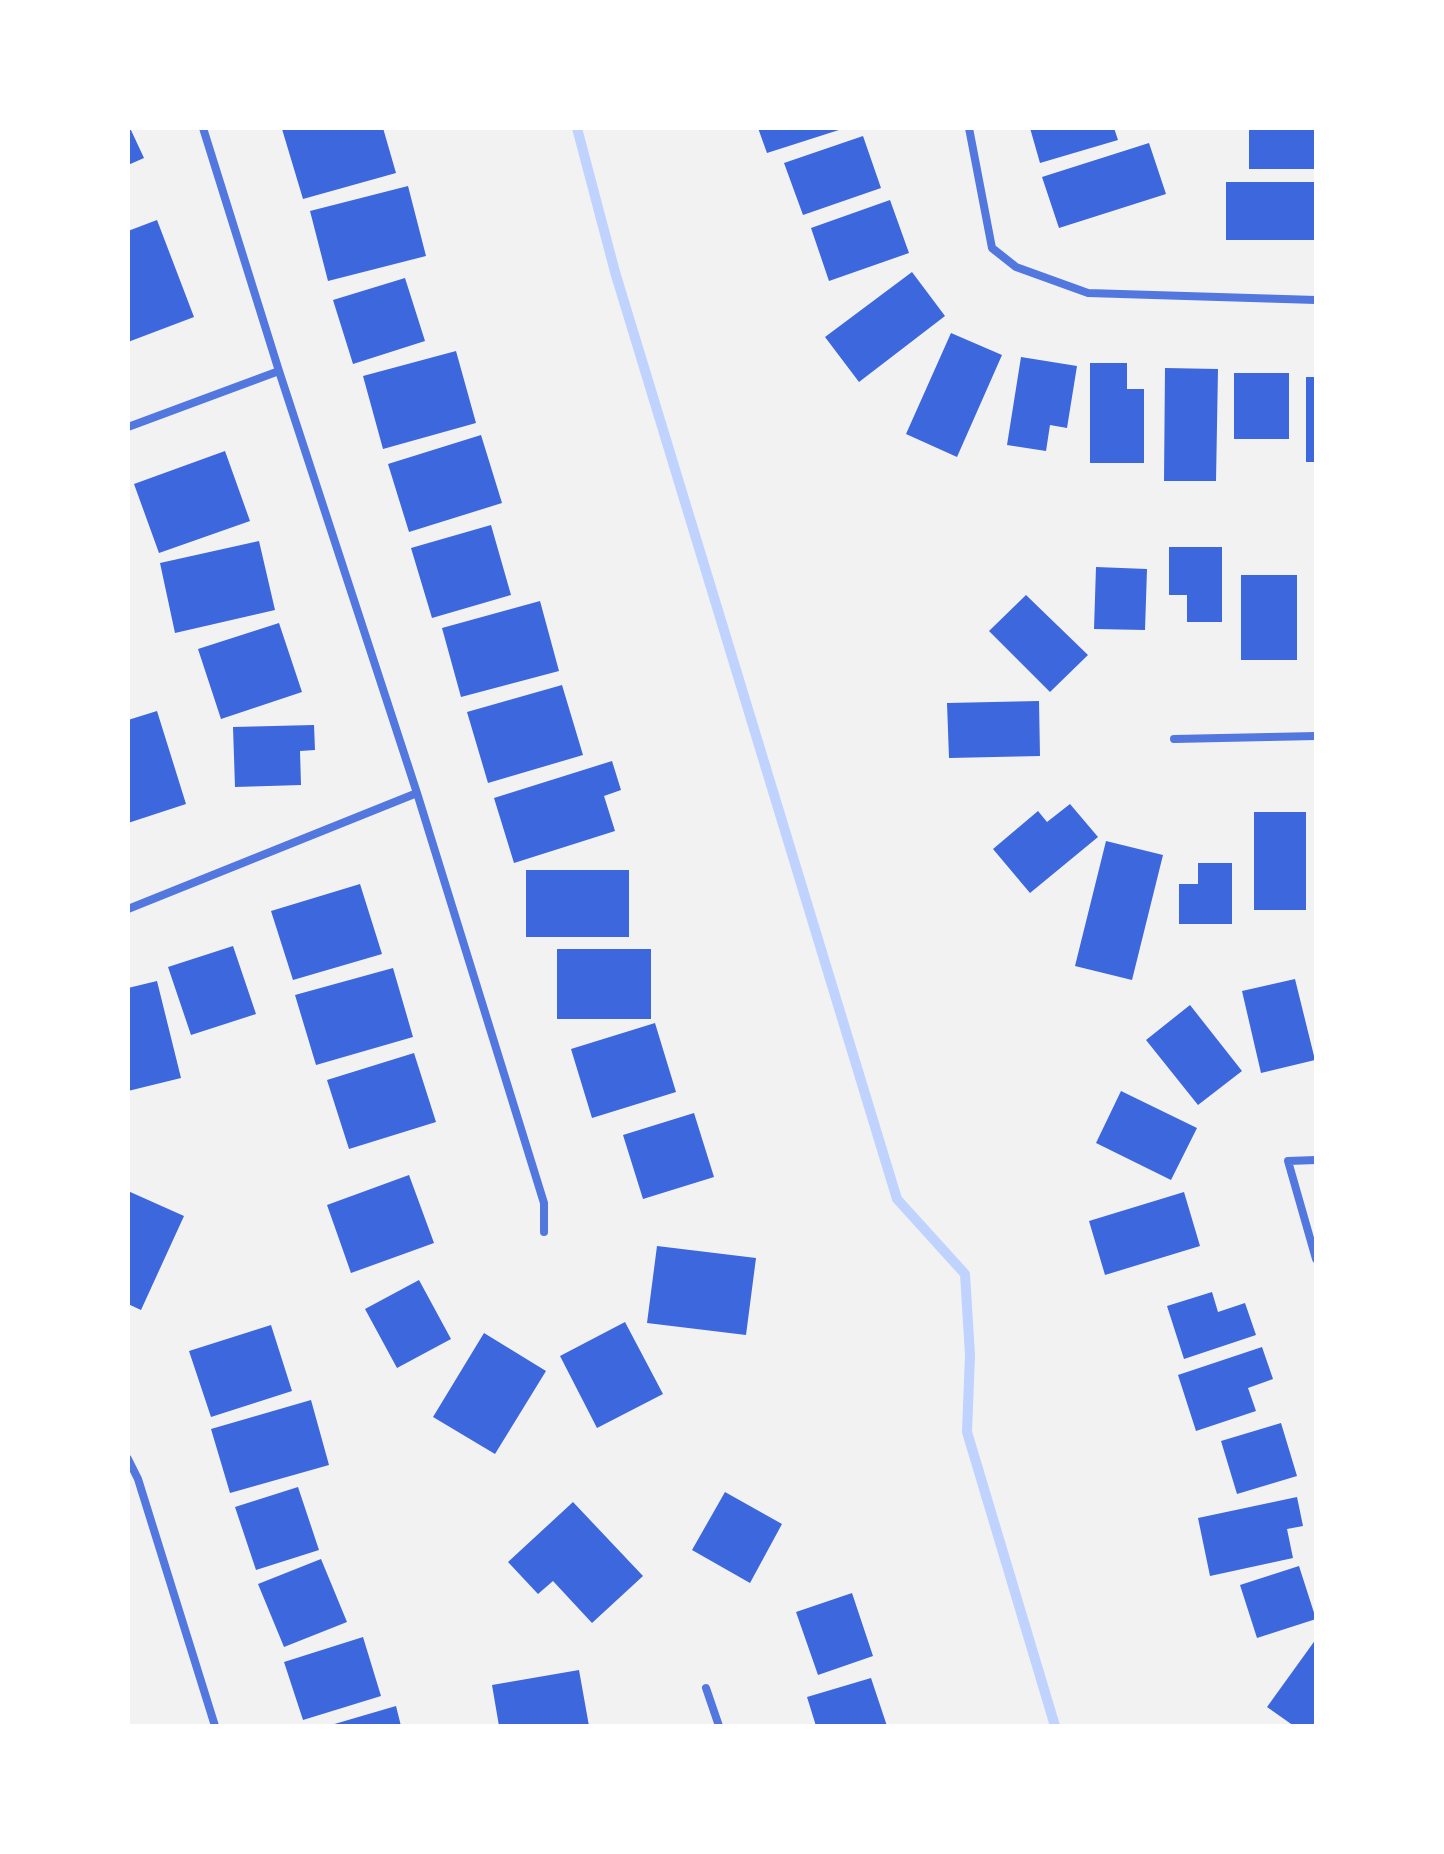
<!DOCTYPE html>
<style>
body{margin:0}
#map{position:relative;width:1444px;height:1854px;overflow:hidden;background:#f2f2f2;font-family:"IBM Plex Sans",sans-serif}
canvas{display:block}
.frame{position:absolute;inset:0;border:130px solid #fff;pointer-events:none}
</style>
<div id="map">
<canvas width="1444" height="1854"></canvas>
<div class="frame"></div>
</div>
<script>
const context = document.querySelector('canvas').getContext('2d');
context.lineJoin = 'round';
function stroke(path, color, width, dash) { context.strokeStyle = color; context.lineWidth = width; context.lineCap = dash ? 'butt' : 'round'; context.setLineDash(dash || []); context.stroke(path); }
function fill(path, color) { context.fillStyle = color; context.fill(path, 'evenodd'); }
stroke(new Path2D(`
 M577,128L615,272L897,1199L965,1274L970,1355L967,1432L1055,1726`), '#bfd3fe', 10);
fill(new Path2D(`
 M128,128H130L144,158L128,165Z
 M383,128L396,173L303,199L282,129Z
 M758,128H842V129L767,153Z
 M1030,128H1114L1118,140L1040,163Z
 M1249,128H1316V169H1249Z
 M863,136L881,188L803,215L784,163Z
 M1149,143L1166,194L1059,228L1042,177Z
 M1226,182H1316V240H1226Z
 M408,186L426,256L328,281L310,211Z
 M890,200L909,253L829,281L811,228Z
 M157,220L194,317L128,342V231Z
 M912,272L945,316L859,382L825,337Z
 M405,278L425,341L353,364L333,300Z
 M951,333L1002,355L957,457L906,434Z
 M456,351L476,423L383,449L363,376Z
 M1021,357L1077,366L1067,428L1050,425L1046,451L1007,445Z
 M1090,363H1127V389H1144V463H1090Z
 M1165,368L1218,369L1216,481H1164Z
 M1234,373H1289V439H1234Z
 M1306,377H1316V462H1306Z
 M481,435L502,503L409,532L388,464Z
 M225,451L250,521L159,553L134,484Z
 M491,525L511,595L432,618L411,548Z
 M259,541L275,610L175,633L160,563Z
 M1169,547H1222V622H1187V595H1169Z
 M1096,567L1147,569L1145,630L1094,629Z
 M1241,575H1297V660H1241Z
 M1026,595L1088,655L1050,692L989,631Z
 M540,601L559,671L461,697L442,628Z
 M279,623L302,692L221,719L198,649Z
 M562,685L583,755L488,783L467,712Z
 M1039,701L1040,756L949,758L947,703Z
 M157,711L186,804L128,823V720Z
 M314,725L315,750L300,751L301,785L235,787L233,727Z
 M612,761L621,790L604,796L615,831L514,863L494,798Z
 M1070,804L1098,837L1030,893L993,849L1038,811L1047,822Z
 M1254,812H1306V910H1254Z
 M1106,841L1163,855L1132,980L1075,966Z
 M1198,863H1232V924H1179V884H1198Z
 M526,870H629V937H526Z
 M360,884L382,954L293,980L271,911Z
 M233,946L256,1014L191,1035L168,967Z
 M557,949H651V1019H557Z
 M393,968L413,1037L316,1065L295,995Z
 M1295,979L1315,1060L1261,1073L1242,991Z
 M157,981L181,1078L128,1091V988Z
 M1190,1005L1242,1071L1198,1105L1146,1040Z
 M655,1023L676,1092L592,1118L571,1049Z
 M414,1053L436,1122L349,1149L327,1080Z
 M1121,1091L1197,1128L1171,1180L1096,1143Z
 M694,1113L714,1177L643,1199L623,1135Z
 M409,1175L434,1243L351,1273L327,1205Z
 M128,1191L184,1216L141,1310L128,1304Z
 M1184,1192L1200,1246L1105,1275L1089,1221Z
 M657,1246L756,1258L746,1335L647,1323Z
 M419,1280L451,1339L397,1368L365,1309Z
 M1212,1292L1218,1312L1245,1303L1256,1335L1184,1359L1167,1306Z
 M625,1322L663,1394L597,1428L560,1356Z
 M271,1325L292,1391L211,1417L189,1351Z
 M484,1333L546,1371L495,1454L433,1417Z
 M1262,1347L1273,1379L1248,1388L1256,1411L1196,1431L1178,1375Z
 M311,1400L329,1465L230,1493L211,1429Z
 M1281,1423L1297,1476L1237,1494L1221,1441Z
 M298,1487L319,1550L256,1570L235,1507Z
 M725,1492L782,1524L750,1583L692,1550Z
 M1297,1497L1303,1526L1287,1529L1293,1558L1210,1576L1198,1518Z
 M573,1502L643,1576L592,1623L553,1581L538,1594L508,1562Z
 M321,1559L347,1622L284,1647L258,1584Z
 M1299,1566L1316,1619L1257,1638L1240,1585Z
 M852,1593L873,1656L818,1675L796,1612Z
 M363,1637L381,1696L303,1720L284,1662Z
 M1316,1639V1726H1294L1267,1707Z
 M579,1670L589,1726H499L492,1685Z
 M871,1678L887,1726H816L807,1697Z
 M396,1706L401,1726H332L331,1725Z`), '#3d67dc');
stroke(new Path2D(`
 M203,128L279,371L417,793L544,1203V1232
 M969,128L992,248L1016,267L1088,293L1316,300
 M128,427L279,371
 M1174,739L1316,736
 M128,909L417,793
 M1316,1160L1288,1161L1316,1259
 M128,1459L138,1479L215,1726
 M706,1688L719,1726`), '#5277de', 8);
</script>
